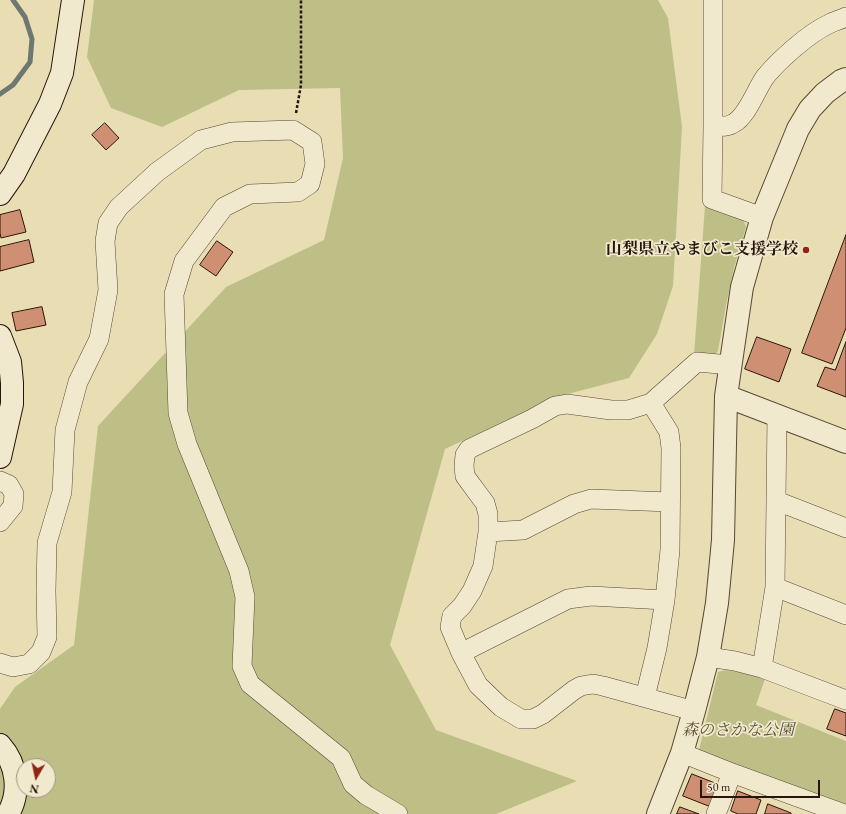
<!DOCTYPE html>
<meta charset="utf-8">
<style>
body{margin:0}
#map{position:relative;width:846px;height:814px;overflow:hidden;background:#e8ddb3;font-family:"EB Garamond",serif}
canvas{display:block}
.north{position:absolute;left:16px;top:758px;width:40px;height:40px;box-sizing:border-box;background:#f0e9ce;border:1px solid #a0947f;border-radius:50%;rotate:189deg;font-size:11px;font-weight:700;line-height:16px;text-align:center;color:#281509}
.north::after{content:'';display:block;margin:auto;width:14px;height:18px;background:#8f2418;clip-path:polygon(50% 0,100% 100%,50% 72%,0 100%)}
.scale{position:absolute;left:700px;top:780px;width:120px;height:18px;box-sizing:border-box;border:2px solid #281509;border-top:0;padding-left:5px;font-size:12px;line-height:14px;white-space:nowrap;color:#281509;-webkit-text-stroke:3px #f0e9ce;paint-order:stroke}
</style>
<div id="map">
<canvas width="846" height="814"></canvas>
<div class="north">N</div>
<div class="scale">50 m</div>
</div>
<script>
const context = document.querySelector('canvas').getContext('2d');
context.lineJoin = 'round';
function fill(path, color) { context.fillStyle = color; context.fill(path, 'evenodd'); }
function stroke(path, color, width, dash) { context.strokeStyle = color; context.lineWidth = width; context.lineCap = dash ? 'butt' : 'round'; context.setLineDash(dash || []); context.stroke(path); }
function label(font, color, halo, rows, align = 'center') {
  context.font = font + ' "EB Garamond","Noto Serif JP",serif'; context.lineWidth = 3.5; context.setLineDash([]); context.textBaseline = 'middle'; context.strokeStyle = halo; context.fillStyle = color; for (const [text, x, y, turn = 0] of rows) {
    context.save(); context.translate(x, y); context.rotate((+turn || 0) * Math.PI / 180); context.textAlign = isNaN(turn) ? turn : align; if (halo) context.strokeText(text, 0, 0); context.fillText(text, 0, 0); context.restore();
  }
}
fill(new Path2D(`
 M94,0H658L668,18L682,127L673,286L657,334L629,378L556,397L445,449L390,645L436,730L577,781L496,814H0V709L15,687L74,645L98,426L226,287L324,240L343,158L340,88L239,90L162,127L111,108L87,57ZM24,766H48V790H24Z
 M705,206L743,219L746,227L734,268L726,305L718,351L713,356L694,355Z
 M726,670L766,676L756,705L846,741V807L699,750L718,672Z`), '#bebf87');
stroke(new Path2D(`
 M0,94L13,85L30,62L32,39L25,17L13,0`), '#6e7772', 5);
const building = new Path2D(`
 M105,123L119,138L106,150L92,135Z
 M20,210L26,232L1,238L0,233V215Z
 M846,235V328L832,364L802,353Z
 M29,240L34,262L0,271V247Z
 M217,241L233,252L216,276L200,265Z
 M42,307L46,325L16,331L12,313Z
 M757,337L791,349L779,382L745,369Z
 M846,342V397L817,386L825,367L835,370Z
 M835,709L846,713V736L827,729Z
 M692,774L720,785L711,807L683,796Z
 M738,791L761,800L756,814H738L731,811Z
 M768,804L791,813V814H765Z
 M680,807L699,814H677Z`);
fill(building, '#ce8f72');
stroke(building, '#281509', 1);
const minor = new Path2D(`
 M713,0V126L712,199L762,217
 M713,126C720,127 728,127 734,123C747,116 756,90 765,77C779,60 809,33 829,24C834,21 840,20 846,17
 M0,481L9,485L14,494L13,506L0,522
 M777,501L846,528
 M488,532L523,530L574,504L591,499L670,502
 M775,587L846,615
 M461,653L568,599L591,596L665,600
 M708,657L735,661L762,668L846,700
 M0,663L13,667L29,664L41,652L47,637L46,591L47,543L62,492L65,430L78,382L99,339L108,290L105,241L108,223L119,207L157,172L201,140L232,132L293,130L312,142L315,164L310,184L298,192L250,194L224,207L184,261L174,294L178,413L187,444L239,571L245,597L242,666L250,684L341,758L353,784L366,795L398,814
 M762,668L775,587L777,415
 M645,697L657,648L665,600L670,550L671,448L669,432L651,403
 M694,711L603,686L593,684L581,686L574,690L543,714L533,719H521L501,707L478,685L461,653L450,627L452,616L462,606L472,591L483,566L488,532V514L485,503L476,491L465,476L464,466L465,455L469,449L532,419L555,406L567,404L611,410H628L651,403L697,362L730,365
 M682,753L732,773L844,814
 M716,814L732,773`);
const tertiary = new Path2D(`
 M726,396L846,442
 M658,814L682,753L694,711L708,657L717,603L723,540L726,396L742,287L762,217L798,129L810,109L825,93L841,81L846,79`);
const secondary = new Path2D(`
 M0,194L14,174L50,104L62,73L73,0
 M0,336L10,362L12,383V404L0,457
 M0,745C17,764 21,792 8,814`);
stroke(minor, '#584734', 20);
stroke(tertiary, '#584734', 24);
stroke(secondary, '#281509', 24);
stroke(new Path2D(`
 M296,113L301,85V0`), '#281509', 2.5, [3, 2]);
stroke(minor, '#f0e9ce', 19);
stroke(tertiary, '#f0e9ce', 22);
stroke(secondary, '#f0e9ce', 22);
for (const [x, y, r, color] of [
 [806,250,4,"#8f2418"]
]) { const dot = new Path2D(); dot.arc(x, y, r, 0, 2 * Math.PI); context.fillStyle = color; context.fill(dot); stroke(dot, '#f0e9ce', 1.5); }
label('bold 16px', '#281509', '#f0e9ce', [
 ["山梨県立やまびこ支援学校",798,250]
], 'right');
label('italic 16px', '#5c5035', '#f0e9ce', [
 ["森のさかな公園",738,731]
]);
</script>
